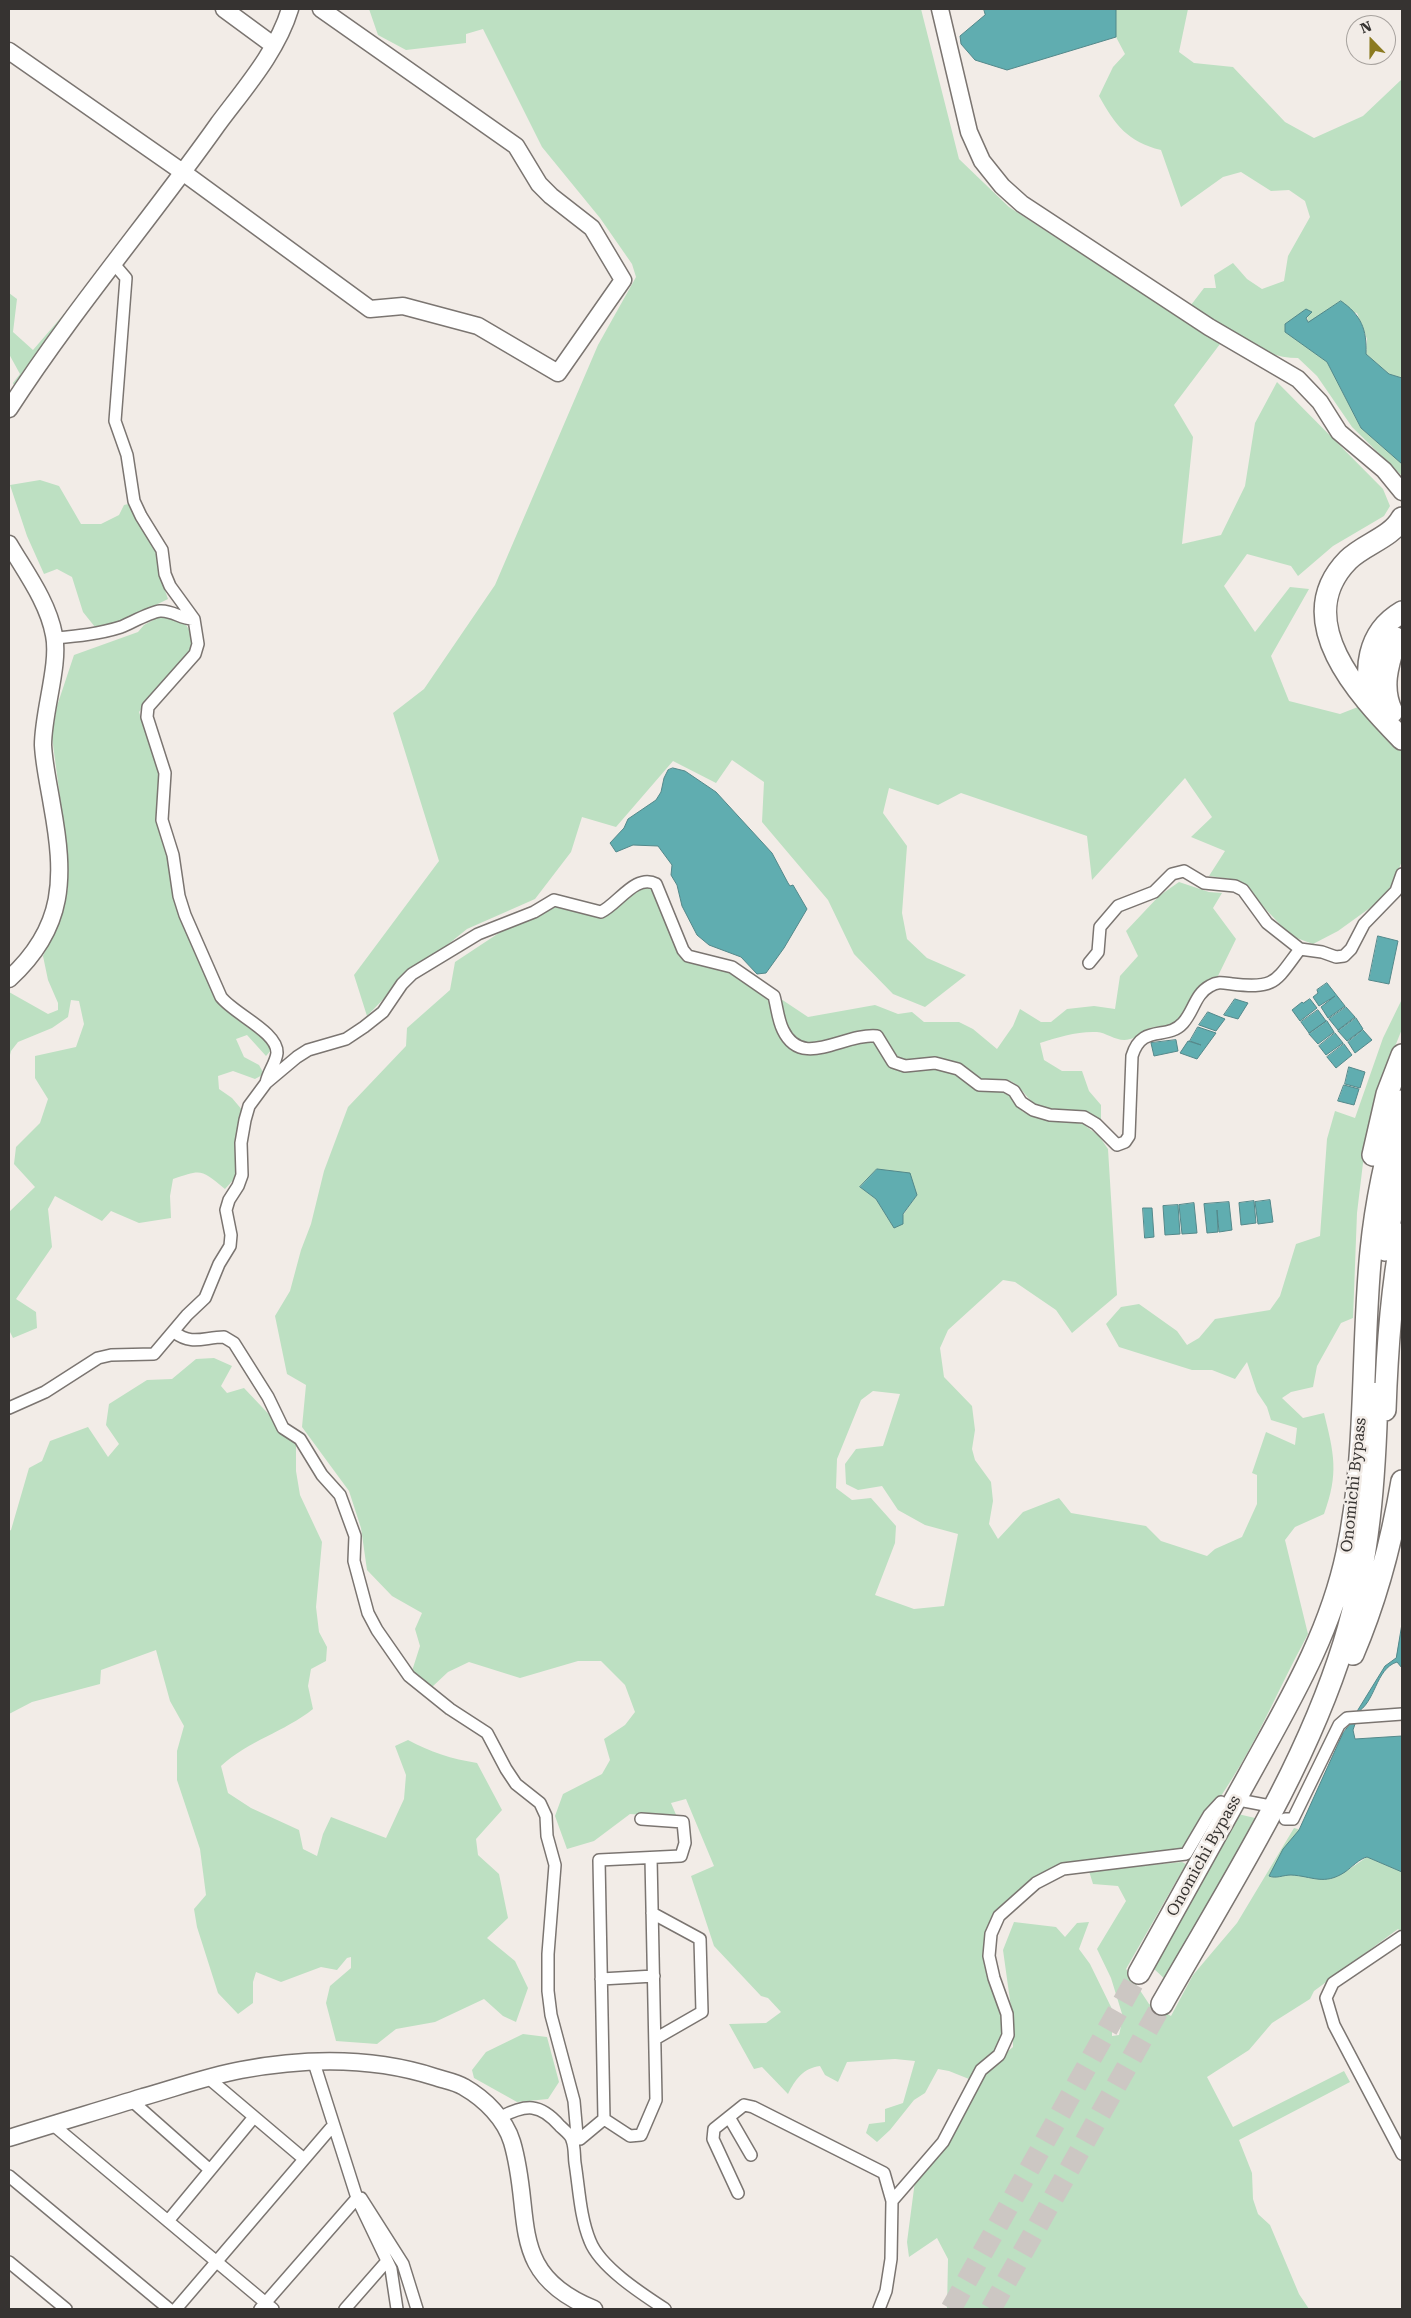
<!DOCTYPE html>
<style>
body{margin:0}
#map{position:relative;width:1411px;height:2318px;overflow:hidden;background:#f2ece7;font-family:"Roboto Serif",serif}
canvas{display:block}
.frame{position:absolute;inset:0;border:10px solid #363331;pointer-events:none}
.north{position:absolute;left:1346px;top:15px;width:50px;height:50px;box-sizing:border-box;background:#f2ece7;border:1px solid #a7a29e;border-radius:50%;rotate:338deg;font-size:14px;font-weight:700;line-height:20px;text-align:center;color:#363331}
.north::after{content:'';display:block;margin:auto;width:18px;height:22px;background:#8b7a20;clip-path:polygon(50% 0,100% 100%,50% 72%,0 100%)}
</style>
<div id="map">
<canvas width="1411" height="2318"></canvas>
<div class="frame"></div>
<div class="north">N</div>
</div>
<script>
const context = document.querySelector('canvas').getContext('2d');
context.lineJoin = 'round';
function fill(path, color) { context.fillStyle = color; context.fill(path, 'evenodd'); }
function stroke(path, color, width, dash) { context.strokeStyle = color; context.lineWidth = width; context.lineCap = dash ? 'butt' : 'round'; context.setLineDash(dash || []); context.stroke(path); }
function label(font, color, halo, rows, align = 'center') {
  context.font = font + ' "Roboto Serif",serif'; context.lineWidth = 5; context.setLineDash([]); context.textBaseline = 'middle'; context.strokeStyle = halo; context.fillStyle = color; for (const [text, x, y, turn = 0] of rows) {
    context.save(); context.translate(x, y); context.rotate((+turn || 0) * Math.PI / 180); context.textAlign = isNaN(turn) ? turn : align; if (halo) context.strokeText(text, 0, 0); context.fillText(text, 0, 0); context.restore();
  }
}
fill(new Path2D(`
 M369,9H921L959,159L1009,207L1220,344L1174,405L1193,437L1182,544L1221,535L1245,486L1255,423L1277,382L1383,489L1390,506L1384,516L1333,546L1298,576L1291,566L1247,554L1224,586L1255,632L1290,587L1309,589L1271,656L1289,701L1340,714L1363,705L1402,747V861L1393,883L1381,900L1338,931L1313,944L1291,936L1238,880L1209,876L1225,851L1191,837L1212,817L1185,778L1092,880L1087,836L961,793L938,805L889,788L883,813L907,846L902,913L907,939L927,958L966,975L925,1007L893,994L854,954L828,900L762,822L764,782L732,760L716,783L673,761L616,827L582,817L571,852L535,899L467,929L395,987L367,1016L354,975L439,861L393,713L424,689L495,585L598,345L636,277L632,264L600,218L542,147L483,29L466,34V43L406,50L378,35Z
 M1116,9H1188L1179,52L1194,63L1233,67L1285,122L1314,138L1363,116L1402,79V378L1389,374L1366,354L1367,339L1357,313L1332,308L1308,322L1306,309L1285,325L1286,332L1327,362L1361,428L1402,464V476L1352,427L1317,376L1298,358C1257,358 1223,327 1191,305L1204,288H1216L1214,275L1233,263L1247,279L1262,289L1284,281L1288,256L1310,217L1305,201L1289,190L1271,191L1241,172L1223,177L1181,207L1161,150C1128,142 1115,125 1099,96L1113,67L1125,54L1116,37Z
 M9,293L17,299L13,332L33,350L64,314H70L15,388L13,383L20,374L9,354Z
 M40,480L59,486L81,524H101L119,515L124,505L133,503L154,542L159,573L168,599L119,623L95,627L83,612L72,577L57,569L44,574L27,536L10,485Z
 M161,616L174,617L184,622L192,634L193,645L189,655L164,679L139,712L161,774L160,825L217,993L260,1030L273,1048L266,1056L247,1035L236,1039L244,1057L259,1065L264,1074L255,1079L233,1071L218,1076L219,1089L232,1098L243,1111L236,1177L225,1189C201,1169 202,1169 173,1179L170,1196L171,1218L139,1223L111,1211L102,1221L55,1196L48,1209L52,1247L16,1299L36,1312L37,1328L13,1338L9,1330V1212L35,1187L14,1164L16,1147L40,1123L48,1099L35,1078V1056L76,1047L84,1024L79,1001L71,1000L68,1017L52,1028L18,1042L11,1051L9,1059V992L48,1014L58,1010V1003L48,980L43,956L57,926L68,888V858L52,737L57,706L74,655L138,632L144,625Z
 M1179,882L1209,892L1222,893L1213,908L1236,939L1217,978C1185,988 1195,1014 1173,1023C1165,1027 1155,1026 1147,1029C1141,1032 1136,1038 1130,1039C1118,1043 1108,1033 1097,1032C1078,1031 1058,1037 1040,1043L1044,1060L1062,1071H1082L1089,1091L1101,1105V1121C1075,1104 1059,1117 1038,1106C1024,1098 1020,1080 1002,1079C996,1079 989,1083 983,1084C974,1080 971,1071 964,1066C945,1055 918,1060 898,1060L879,1031C851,1028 828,1044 798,1043L785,1032L781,999L808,1017L875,1005L898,1014L912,1012L924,1022H959L973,1029L997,1049L1013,1026L1020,1009L1041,1022H1051L1067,1009L1094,1006L1115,1009L1120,976L1138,956L1126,931L1159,896Z
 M647,883L657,890L683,959L733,970L771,998L786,1043L798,1053L831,1052L858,1041L877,1043L897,1069C913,1069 932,1065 948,1070C960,1074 964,1082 974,1087C982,1092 995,1091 1005,1091L1023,1112L1043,1118L1083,1124L1099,1136L1108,1149L1117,1295L1072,1333L1056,1310L1015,1282L1003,1280L948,1330L940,1348L944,1377L972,1406L975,1430L972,1449L975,1460L991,1482L993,1501L989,1524L998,1539L1023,1512L1059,1498L1071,1513L1146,1526L1161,1541L1207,1556L1215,1549L1242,1537L1257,1504V1475L1252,1473L1266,1432L1295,1445L1297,1428L1271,1420L1267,1407L1257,1392L1247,1362L1235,1379L1212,1370H1192L1119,1347L1106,1324L1121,1307L1139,1304L1177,1331L1187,1345L1199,1338L1215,1319L1270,1310L1280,1296L1296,1244L1320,1236L1327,1139L1335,1111L1355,1118L1383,1038L1402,999V1029L1388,1064L1363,1163L1357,1213L1353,1318L1341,1323L1317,1366L1313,1387L1291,1392L1282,1398L1303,1418L1324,1413C1334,1454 1339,1473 1324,1514L1295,1527L1285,1540L1308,1634C1290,1667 1275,1700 1258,1733C1237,1775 1209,1814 1183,1852L1045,1877L987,1934L1004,2015V2036L996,2054L982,2062L969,2079L949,2071L938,2069L925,2093L914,2100L890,2130L877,2142L866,2133L869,2124L885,2122V2109L903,2103L915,2061L895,2059L847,2062L838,2082L825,2075L820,2066C803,2068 795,2080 788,2094L762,2067L754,2069L729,2024L766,2023L781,2012L768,1998L761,1996L714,1946L691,1876L714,1866L686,1799L671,1803L677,1817L630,1814L594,1841L567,1849L555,1816L563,1794L602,1774L610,1760L604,1739L625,1725L635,1712L625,1685L601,1661H578L520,1678L469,1662L448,1672L432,1687L412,1671L420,1646L415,1629L422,1613L392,1596L367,1570L361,1528L349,1491L302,1427L306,1385L287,1374L275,1316L290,1291L301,1250L311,1224L324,1171L348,1107L406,1046L407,1028L450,990L455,962L508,927L554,905L597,917L618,908L622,898ZM877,1169L917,1195L894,1228L876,1199L860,1187ZM873,1391L900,1394L883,1446L856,1449L845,1464L846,1484L858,1490L882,1486L898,1510L925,1525L958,1534L944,1606L914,1609L875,1595L895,1543L896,1526L871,1498L852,1500L836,1488L837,1459L861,1400Z
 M214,1358L232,1366L221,1386L227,1393L244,1388L296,1443V1471L300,1495L322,1542L316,1607L319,1632L327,1647L326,1661L311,1669L308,1686L313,1709C284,1732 248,1741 221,1766L228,1793L251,1808L299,1830L303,1849L317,1856L323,1834L331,1817L386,1838L404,1799L406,1775L395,1746L408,1740C430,1752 452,1759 477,1763L502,1810L476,1839L478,1855L499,1874L508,1918L487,1938L515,1961L528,1988L516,2022L503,2016L484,1999L435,2022L396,2029L377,2044L336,2041L326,2003L330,1986L351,1968V1957L347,1958L337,1970L321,1967L281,1982L256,1972L253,1982V2003L238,2014L218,1993L197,1927L194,1909L206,1895L200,1849L177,1780V1751L184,1726L170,1701L156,1650L101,1670L100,1684L32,1702L9,1714V1531L11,1530L29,1468L42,1461L50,1441L88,1427L108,1457L119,1444L106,1425L109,1404L147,1380L172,1379L196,1359Z
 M1238,1814L1255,1818L1167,1981L1153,1968Z
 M1294,1828L1301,1830L1348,1870L1367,1857L1402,1872V1932L1398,1929L1314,1991L1310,1999L1272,2023L1249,2050L1207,2077L1233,2127L1344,2071L1350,2082L1239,2140L1252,2173L1253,2199L1258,2214L1270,2225L1299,2294L1309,2309H947L948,2259L937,2238L909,2257L907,2242L915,2181L988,2068L1013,2047V2022L1003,1950L1014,1922L1056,1927L1065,1937L1077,1923L1089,1922L1079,1949L1090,1964L1112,2009V2036L1119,2035L1123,2017L1111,1978L1097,1949L1126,1901L1118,1886L1093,1884L1089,1871L1182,1862L1186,1864L1126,1969L1149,2004L1171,2016L1193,1975L1237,1923Z
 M523,2034L547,2037L559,2082L548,2099L517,2102L474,2078L472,2070L486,2052Z`), '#bde0c2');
const water = new Path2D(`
 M984,9H1116V37L1007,70L975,60L961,44L960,36L985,15Z
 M1341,301C1361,315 1367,329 1366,354L1389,374L1402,378V464L1361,428L1327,362L1285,332V324L1306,309L1312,312L1306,318L1308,322Z
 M673,768L685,771L716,792L772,853L788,883L790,886L793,885L807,909L784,948L766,973L757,974L741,957L709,945L697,935L682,906L677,885L671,875L672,865L658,846L633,845L616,852L610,843L624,828L628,819L656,800L661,792L664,778L668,770Z
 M1378,936L1398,941L1389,984L1369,980Z
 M1327,983L1345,1006L1328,1018L1321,1007L1335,996L1319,1006L1313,997L1318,993L1317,990Z
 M1235,999L1248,1003L1238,1019L1224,1015Z
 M1310,999L1317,1008L1300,1021L1292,1010L1302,1002L1303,1003Z
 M1346,1007L1355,1017L1338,1030L1329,1019Z
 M1318,1010L1326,1021L1309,1033L1301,1022Z
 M1208,1012L1225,1019L1216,1031L1199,1025Z
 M1356,1018L1363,1029L1347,1041L1338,1031Z
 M1327,1021L1334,1032L1318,1044L1309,1034Z
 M1198,1027L1216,1033L1197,1059L1180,1053L1188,1041L1201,1045L1190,1041Z
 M1363,1030L1372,1040L1355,1053L1348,1042Z
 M1335,1033L1343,1043L1326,1055L1319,1046Z
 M1176,1040L1178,1051L1154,1056L1151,1043Z
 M1344,1044L1352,1055L1336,1068L1327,1057Z
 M1349,1067L1365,1072L1360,1088L1345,1084Z
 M1344,1085L1359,1089L1354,1105L1338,1101Z
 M877,1169L910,1173L917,1195L903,1214V1224L894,1228L876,1199L860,1187Z
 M1270,1200L1273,1222L1258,1224L1255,1202Z
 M1254,1201L1256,1223L1241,1225L1239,1203Z
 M1229,1202L1232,1230L1219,1232L1217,1210L1218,1232L1207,1233L1204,1204Z
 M1194,1203L1197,1233L1182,1234L1179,1205Z
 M1178,1205L1180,1234L1165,1235L1163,1206Z
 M1143,1208H1152L1154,1237L1145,1238Z
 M1402,1624V1668L1397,1662C1375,1669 1376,1703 1356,1713L1385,1666L1396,1658Z
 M1353,1721H1356L1353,1730L1355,1739L1402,1736V1872L1367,1857C1359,1859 1352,1867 1345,1872C1324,1886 1312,1876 1291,1875C1283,1875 1276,1879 1269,1876L1283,1849L1299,1830L1343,1733Z`);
fill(water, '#60adb0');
stroke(water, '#53888a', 1);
stroke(new Path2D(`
 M951,2309L1139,1973
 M991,2309L1162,2004`), '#ccc7c3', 21, [21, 11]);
const street = new Path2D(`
 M114,264L126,278L115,421L127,455L134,501L141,516L162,550L165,574L170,586L194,619L198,644L195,654L148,707L147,717L165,773L162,820L173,855L179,896L185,915L221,997C234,1014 278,1032 277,1053C276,1063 268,1072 266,1083
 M55,638C78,636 99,634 121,627C131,623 150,612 160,611C173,610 182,620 194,619
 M1089,963L1098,952L1100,927L1118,906L1154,892L1172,874L1184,871L1204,883L1235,886L1243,890L1267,923L1300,949L1322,952L1336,957L1344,956L1351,949L1364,924L1396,891L1402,874
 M174,1332C192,1346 204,1337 224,1337L234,1343L268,1397L283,1428L300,1439L322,1475L340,1495L355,1536L354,1561L368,1613L377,1630L409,1676L450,1709L487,1733L506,1769L516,1784L540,1803L546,1816L547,1836L555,1865L548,1954V1991L551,2015L574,2101L577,2135L572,2139
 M9,1408L45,1392L98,1358L111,1355L154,1354L187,1315L205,1298L219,1264L230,1246L231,1235L226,1210L229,1200L238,1186L242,1175L241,1143L245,1120L249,1106L266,1083L297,1057L308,1050L346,1039L364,1027L383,1012L402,984L412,974L478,934L534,912L554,900L601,912C618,904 636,873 656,884L683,950L688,956L732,967L774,996C777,1007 778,1020 783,1030C802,1070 843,1033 877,1036L893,1062L905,1066L935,1063L958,1069L979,1085L1005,1086L1014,1091L1021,1102L1033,1110L1050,1115L1084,1117L1096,1124L1117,1145L1125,1142L1129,1136L1132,1056C1142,1023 1167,1041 1183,1023C1194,1011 1195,994 1210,986C1218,981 1224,983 1232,984C1276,989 1275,982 1300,949
 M1244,1801L1265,1805
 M1285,1819H1293L1339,1725L1347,1718L1402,1714
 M652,1913L700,1939L702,2012L655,2039
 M1402,1938L1401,1937L1333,1983L1326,1998L1334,2025L1402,2154
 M601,1979L654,1976
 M315,2061V2066L357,2198L391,2269L397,2309
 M212,2077L213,2082L304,2159
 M132,2101L210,2170
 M501,2117C526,2104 540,2103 560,2126C564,2130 571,2135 572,2140C575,2147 574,2156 575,2163C579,2188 580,2217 590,2241C600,2267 642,2294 665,2309
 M729,2117L751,2155
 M604,2119L630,2136L641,2135L656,2100L651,1858
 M52,2124L273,2309
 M572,2139H580L604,2119L599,1860L681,1856L685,1843L683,1822L641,1819
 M9,2176L169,2309
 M738,2193L713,2139L714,2129L744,2105L753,2107L884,2173L892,2201
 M168,2221L254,2117
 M9,2262L66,2309
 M176,2309L330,2129L334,2127
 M260,2309L357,2198H361L403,2264L417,2309
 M345,2309L387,2261
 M879,2309L886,2291L891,2259L892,2201L943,2142L981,2070L999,2055L1008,2035L1007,2014L994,1978L989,1956L991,1934L999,1916L1036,1883L1063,1869L1186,1854L1209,1815L1221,1802`);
const secondary = new Path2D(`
 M224,9L273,45
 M940,9L969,132L982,161L1002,186L1022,204L1209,327L1298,379L1320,402L1339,432L1384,470L1402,492
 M9,51L184,173L370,309L403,306L478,326L558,373L623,280L592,228L551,196L539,184L516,146L321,9
 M9,409C73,310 150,220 218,124C244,89 277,52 290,9
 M9,544C26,573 48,602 54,635C60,664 43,712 43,745C44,765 49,786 52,805C65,877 66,927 9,979
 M9,2138C53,2124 98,2111 143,2097C175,2088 208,2076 241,2070C305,2058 373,2057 435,2077C444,2080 456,2082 464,2087C485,2099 505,2119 512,2142C534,2216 505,2273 594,2309`);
const highway = new Path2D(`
 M1402,518C1391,538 1364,544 1348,560C1289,620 1359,695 1402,739
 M1377,707C1361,672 1368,632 1402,612
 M1392,712C1380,687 1388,664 1396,638
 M1373,1155L1387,1094L1402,1055
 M1385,1250L1402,1154
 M1385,1410C1387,1351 1391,1292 1402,1234
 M1353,1654C1377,1598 1392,1540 1402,1481
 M1139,1973C1176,1907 1213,1840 1250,1773C1289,1702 1330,1634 1347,1553C1368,1454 1361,1351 1371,1251C1376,1199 1387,1150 1402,1101
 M1162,2004C1228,1888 1304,1772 1344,1643C1369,1562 1375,1477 1377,1393`);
stroke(street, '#7b7571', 14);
stroke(secondary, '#7b7571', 19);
stroke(highway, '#7b7571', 24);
stroke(street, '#fff', 11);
stroke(secondary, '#fff', 16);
stroke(highway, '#fff', 21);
label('16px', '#363331', '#f2ece7', [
 ["Onomichi Bypass",1354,1485,-84],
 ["Onomichi Bypass",1204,1856,-61]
]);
</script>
